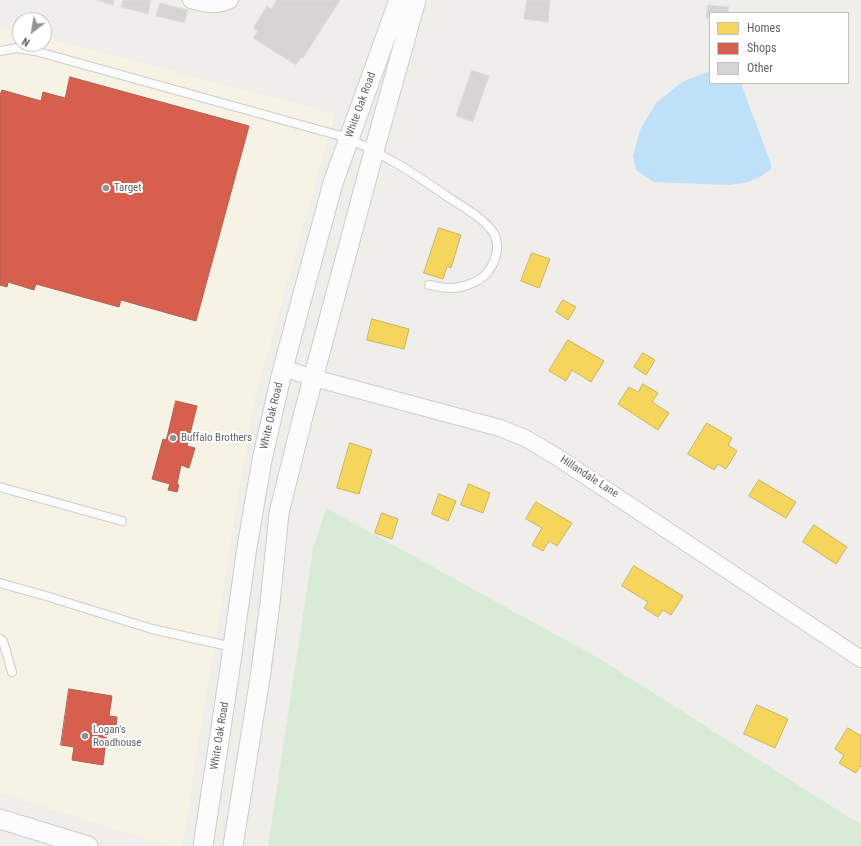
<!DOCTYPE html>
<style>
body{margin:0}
#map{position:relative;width:861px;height:846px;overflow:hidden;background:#efeeea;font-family:"Roboto Condensed",sans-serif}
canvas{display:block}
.legend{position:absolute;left:709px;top:12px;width:140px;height:72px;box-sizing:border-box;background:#fff;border:1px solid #bfc1c3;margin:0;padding:5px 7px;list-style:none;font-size:12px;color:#5f6368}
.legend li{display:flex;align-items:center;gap:8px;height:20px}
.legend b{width:20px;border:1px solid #bfc1c3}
.north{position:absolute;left:12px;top:12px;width:40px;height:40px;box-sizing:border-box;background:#fff;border:1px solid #bfc1c3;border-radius:50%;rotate:211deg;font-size:11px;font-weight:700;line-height:16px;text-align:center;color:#5f6368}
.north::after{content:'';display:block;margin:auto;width:14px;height:18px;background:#919496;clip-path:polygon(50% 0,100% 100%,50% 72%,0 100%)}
</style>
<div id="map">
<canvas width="861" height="846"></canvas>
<ul class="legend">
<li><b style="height:11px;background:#f6d55c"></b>Homes</li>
<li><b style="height:11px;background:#d6604d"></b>Shops</li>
<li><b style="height:11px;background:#d6d5d3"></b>Other</li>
</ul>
<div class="north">N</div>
</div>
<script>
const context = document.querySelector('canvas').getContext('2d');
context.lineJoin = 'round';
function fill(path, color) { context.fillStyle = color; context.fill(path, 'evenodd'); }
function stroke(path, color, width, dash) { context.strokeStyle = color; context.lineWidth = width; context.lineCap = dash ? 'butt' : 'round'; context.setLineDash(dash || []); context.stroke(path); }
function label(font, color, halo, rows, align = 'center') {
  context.font = font + ' "Roboto Condensed",sans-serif'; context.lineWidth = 4; context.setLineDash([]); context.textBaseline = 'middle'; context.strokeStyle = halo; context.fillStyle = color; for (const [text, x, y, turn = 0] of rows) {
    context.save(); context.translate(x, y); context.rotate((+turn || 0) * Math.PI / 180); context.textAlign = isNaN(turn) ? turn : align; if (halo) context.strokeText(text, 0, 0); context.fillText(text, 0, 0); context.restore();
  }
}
fill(new Path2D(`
 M0,26L20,31V44H44V37L335,114L253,404L182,846H169L0,793Z`), '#f7f3e4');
fill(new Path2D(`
 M326,508L600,659L861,825V846H268L313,549Z`), '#d8ebd6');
fill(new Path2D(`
 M710,71V83H741L771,164V169L760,177L745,183L728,185L654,182L636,170L633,156L640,130L656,103L682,82Z`), '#bfe0f9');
const homes = new Path2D(`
 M439,228L461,235L451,268L447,266L443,279L424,273Z
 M532,253L550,259L539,288L521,281Z
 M563,300L576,307L568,320L556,312Z
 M372,319L409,329L404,349L367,340Z
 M568,340L604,361L591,382L572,370L566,381L549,371Z
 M643,353L655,360L646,375L634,367Z
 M643,384L658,393L652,402L669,413L658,430L618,404L629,387L638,392Z
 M707,423L732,438L728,445L737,451L726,469L718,464L714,470L688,454Z
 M350,443L372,450L359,494L337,488Z
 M759,480L796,502L786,518L749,496Z
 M469,484L490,493L483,513L461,505Z
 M439,494L456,501L448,521L432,514Z
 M536,502L572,523L557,546L549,541L543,551L532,545L542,528L526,519Z
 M382,513L398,519L392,539L375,533Z
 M814,525L847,547L836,564L803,542Z
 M634,566L683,596L671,615L663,610L658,617L644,608L648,602L622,586Z
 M757,705L788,719L775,748L744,734Z
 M848,728L861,736V765L856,773L839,763L844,755L835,749Z`);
fill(homes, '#f6d55c');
stroke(homes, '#c9b360', 1);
const shops = new Path2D(`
 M70,77L249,126L196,321L121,300L119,307L36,284L34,290L8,282L7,287L0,285V95L2,90L41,101L43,92L65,98Z
 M176,401L197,406L187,446L195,448L189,468L181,465L177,484L179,485L177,492L168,490L170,484L152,479L163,439L166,440Z
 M69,689L112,696L109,716L117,717L116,726L108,725L103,765L72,760L74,747L61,745Z`);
fill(shops, '#d6604d');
stroke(shops, '#b26155', 1);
const building = new Path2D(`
 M97,0H114L113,5Z
 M123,0H151L148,14L121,7Z
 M277,0H340L303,58L301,57L296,65L253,38L258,31L253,28L267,6L271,9Z
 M527,0H550L548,22L524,19Z
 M160,3L188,10L184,23L156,16Z
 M708,5L729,7L728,13H710V18H706Z
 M472,70L489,76L473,122L456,116Z`);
fill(building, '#d6d5d3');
stroke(building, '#deddd9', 1);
const service = new Path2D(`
 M0,51L17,48L35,51L348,138C363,146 379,153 394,162C412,172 430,185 448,197C463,207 482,217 493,232C501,245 496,261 488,272C480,282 462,288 450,288C443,288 435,286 429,285
 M0,487L122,521
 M0,583L46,596L152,629L233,647
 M0,639L3,641L12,672`);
const minor = new Path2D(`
 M191,0C205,4 217,7 230,0
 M283,368L314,378L500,428L525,438L554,455L861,659`);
const tertiary = new Path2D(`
 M0,819L88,846
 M203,846L229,675L247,547L262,460L283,368L333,183L399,0
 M233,846L260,678L270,603L279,513L302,420L374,151L416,0`);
stroke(service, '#cbcccc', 10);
stroke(minor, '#cbcccc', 18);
stroke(tertiary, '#cbcccc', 21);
stroke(service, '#fdfcfc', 8);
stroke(minor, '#fdfcfc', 16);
stroke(tertiary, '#fdfcfc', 19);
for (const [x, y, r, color] of [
 [106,188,4,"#919496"],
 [173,438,4,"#919496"],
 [85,736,4,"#919496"]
]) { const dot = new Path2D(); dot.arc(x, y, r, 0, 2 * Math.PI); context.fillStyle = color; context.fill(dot); stroke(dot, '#fff', 1.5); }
label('11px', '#5f6368', '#fff', [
 ["White Oak Road",361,105,-70],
 ["White Oak Road",272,416,-77],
 ["Hillandale Lane",589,477,33],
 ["White Oak Road",220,736,-81]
]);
label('11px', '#5f6368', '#fff', [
 ["Target",114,188],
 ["Buffalo Brothers",181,438],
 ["Logan's",93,730],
 ["Roadhouse",93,743]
], 'left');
</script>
